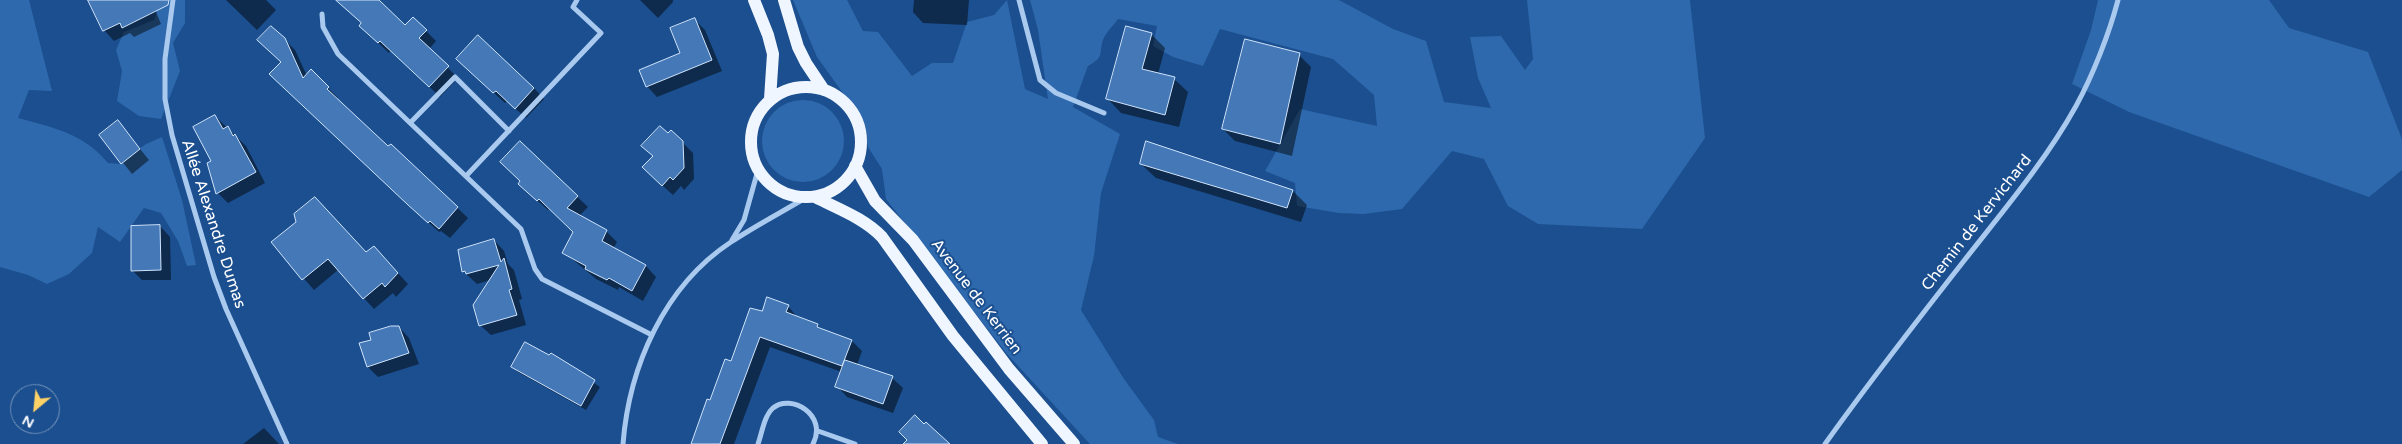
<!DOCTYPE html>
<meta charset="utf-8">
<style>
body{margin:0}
#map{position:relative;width:2402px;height:444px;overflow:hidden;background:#1b4f8f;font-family:"Varela Round",sans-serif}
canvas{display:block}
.north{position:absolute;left:10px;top:384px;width:50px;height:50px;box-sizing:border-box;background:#1b4f8f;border:1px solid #7695bc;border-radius:50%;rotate:208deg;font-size:14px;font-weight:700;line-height:20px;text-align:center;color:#fff}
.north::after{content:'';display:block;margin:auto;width:18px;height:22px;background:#ffd166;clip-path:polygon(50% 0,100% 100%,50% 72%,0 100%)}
</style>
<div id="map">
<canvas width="2402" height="444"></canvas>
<div class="north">N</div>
</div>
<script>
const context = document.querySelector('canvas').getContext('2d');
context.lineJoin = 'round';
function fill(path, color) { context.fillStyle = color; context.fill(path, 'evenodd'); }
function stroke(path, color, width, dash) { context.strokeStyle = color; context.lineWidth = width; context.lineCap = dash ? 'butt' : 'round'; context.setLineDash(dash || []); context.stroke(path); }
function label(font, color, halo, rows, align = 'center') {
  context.font = font + ' "Varela Round",sans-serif'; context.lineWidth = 4; context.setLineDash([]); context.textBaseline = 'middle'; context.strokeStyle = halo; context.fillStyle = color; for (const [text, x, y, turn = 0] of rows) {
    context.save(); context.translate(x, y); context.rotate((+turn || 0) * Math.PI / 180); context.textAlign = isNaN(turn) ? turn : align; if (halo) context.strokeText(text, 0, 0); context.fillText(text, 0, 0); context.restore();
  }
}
fill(new Path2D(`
 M0,0H29L52,91L29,90L18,118C54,128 83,133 108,163L119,164L146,144L162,137L182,200L196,265L187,266L178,241L161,213L144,208L120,242L98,227L92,253L69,274L47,284L28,275L0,267Z
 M161,0H185V23L173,43L180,71L161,119L139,116L117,101L122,71L116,50L124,32L154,20Z
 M793,0H847L863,31L878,32L912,76L932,63H953L967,22L994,15L1007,0L1025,89L1048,99L1038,30L1030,0H1339L1393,29L1426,41L1444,102L1491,108L1478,78L1470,37L1501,36L1525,70L1533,59L1527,0H1690L1705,138L1642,229L1538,224L1508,206L1484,159L1452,151L1402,209L1364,214L1339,213L1297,206L1295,183L1265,171L1300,109L1377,126L1374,95L1333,59L1220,29L1203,66L1173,57L1153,46L1157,26L1118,19C1114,25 1106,32 1103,40C1098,54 1106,56 1088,66L1073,107L1120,134L1101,193L1094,256L1081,310L1124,379L1154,420L1158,437L1178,444H1090L1007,354L886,199L882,169L868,147L863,121L817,57Z
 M2098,0H2269L2289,28L2368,52L2402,139V170L2369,197L2129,112L2072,84L2091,30Z
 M762 141a41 41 0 1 1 82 0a41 41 0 1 1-82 0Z`), '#2e69ad');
fill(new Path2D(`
 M89,0H151L161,24L134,37L130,33L114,41L104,30Z
 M226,0H266L276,10L257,30Z
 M347,0H377L405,27L426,31L436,41L429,49L458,78L440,97L391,50L389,53L371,36Z
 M640,0H673V2L658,18Z
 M914,0H969L967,25L923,23L913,12Z
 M695,20L705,30L722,71L657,97L647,86L682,54Z
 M1151,34L1165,48L1158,74L1174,79L1188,92L1179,127L1121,113L1108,99Z
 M284,39L295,50L307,76L311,71L338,98L337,100L388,148L391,145L468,218L450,238L441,231L439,232L281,85Z
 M1299,55L1311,67L1292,156L1235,141L1223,129Z
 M468,69L534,88L544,99L526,118L507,101L505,103Z
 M215,116L246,146L265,183L228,203L218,193L213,161Z
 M118,122L149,160L132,174L101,135Z
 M682,142L693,153L694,179L684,190L681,186L673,195L654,178V157Z
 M520,143L588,207L579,216L606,231L617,242L613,249L646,266L656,277L643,301L619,287L618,290L596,279L564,252L575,232L550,208L548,210L530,194L522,182Z
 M1141,164L1293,191L1307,205L1301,222L1156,178Z
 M160,226L170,237L171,280H142L132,270Z
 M494,240L504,251L508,264L514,270L522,299L519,300L526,325L491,335L480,325L490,280L477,284L463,271Z
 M273,243L384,258L408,284L396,297L393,293L374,309L338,270L314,290Z
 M788,306L798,318L817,325L823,331L852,341L862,351L857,365L892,378L903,388L893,413L847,397L837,386L842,372L770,347L734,444H693L710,402L762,313Z
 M399,327L409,338L419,364L378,377L368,367L373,341Z
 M551,354L600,387L586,410L518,372L512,367L550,357Z
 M264,428L279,444H243Z`), '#0007');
const building = new Path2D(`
 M88,0H169L168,5L122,28L120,23L103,31Z
 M336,0H379L405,25L413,17L427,30L419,38L449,66L429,87L380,41L378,43L359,26L361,23Z
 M695,18L712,60L646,87L639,70L680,53L670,28Z
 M271,26L285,38L303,78L311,69L329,87L327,89L388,146L391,144L458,207L439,229L430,221L428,223L407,204L269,74L281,62L257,40Z
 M1126,26L1152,33L1142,69L1175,77L1165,115L1106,99Z
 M478,35L534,88L515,109L496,91L493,93L456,59Z
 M1245,39L1300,53L1280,144L1222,129Z
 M215,115L223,129L228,126L233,136L235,134L256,172L216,194L207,163L211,161L193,127Z
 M118,120L140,149L121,164L99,135Z
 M660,126L668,133L671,130L683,141L684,168L673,180L670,177L662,186L642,167L653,156L641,146Z
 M520,141L578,196L567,208L607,230L602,241L646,265L632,291L609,278L607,280L585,269L586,266L562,253L573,232L539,199L537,201L518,184L520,181L500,162Z
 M1146,141L1293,190L1287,208L1140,164Z
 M315,197L366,252L374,246L398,273L385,287L382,283L363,299L328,259L302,280L271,242L296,222L294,214Z
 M160,225L161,270L131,271V226Z
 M494,239L501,262L504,258L512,289L509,290L517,315L479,326L473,305L499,265L466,274L465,271L462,272L458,250Z
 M767,297L789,305L786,312L818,324L817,327L852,340L842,366L760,337L720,444H691L707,399L710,400L725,359L731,361L750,308L762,311Z
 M391,326H399L409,353L367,367L359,343L371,340L369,333Z
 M525,342L549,355L551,353L595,380L581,406L511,367Z
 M845,360L893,376L883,404L835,387Z
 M915,415L924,424L926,422L950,444H903L907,440L899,432Z`);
fill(building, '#4478b7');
stroke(building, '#cfe3fa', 1);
stroke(new Path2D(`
 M173,0L165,59V99L172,135L214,277L226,309L287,444
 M1019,0L1040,80L1056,93L1104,113
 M322,14L323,27L338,54L521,229L535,269L542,279L652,335
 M411,122L455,77L509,131
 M467,175L601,33L573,7L577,0
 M732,240L744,220L758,170
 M818,431L855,444
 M623,444C629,367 664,286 731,242C755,226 782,212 807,197
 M758,444C762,433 764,416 773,408C791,393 828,415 813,444
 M1825,444C1869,382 1916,322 1963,262C2002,212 2045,162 2076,106C2093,75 2109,34 2118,0`), '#a9c9ee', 5);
stroke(new Path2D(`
 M754,0L768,35L773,54L770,99
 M784,0L798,47L806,63L824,90
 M751 142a55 55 0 1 1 110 0a55 55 0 1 1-110 0Z
 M855,166L875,201L913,240L1009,369L1074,444
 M815,197C838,209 864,218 882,237L953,336L1042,444`), '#f0f6ff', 12);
label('16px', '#fff', '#1b4f8f', [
 ["Chemin de Kervichard",1977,223,-52],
 ["Allée Alexandre Dumas",213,224,72],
 ["Avenue de Kerrien",976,297,53]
]);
</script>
